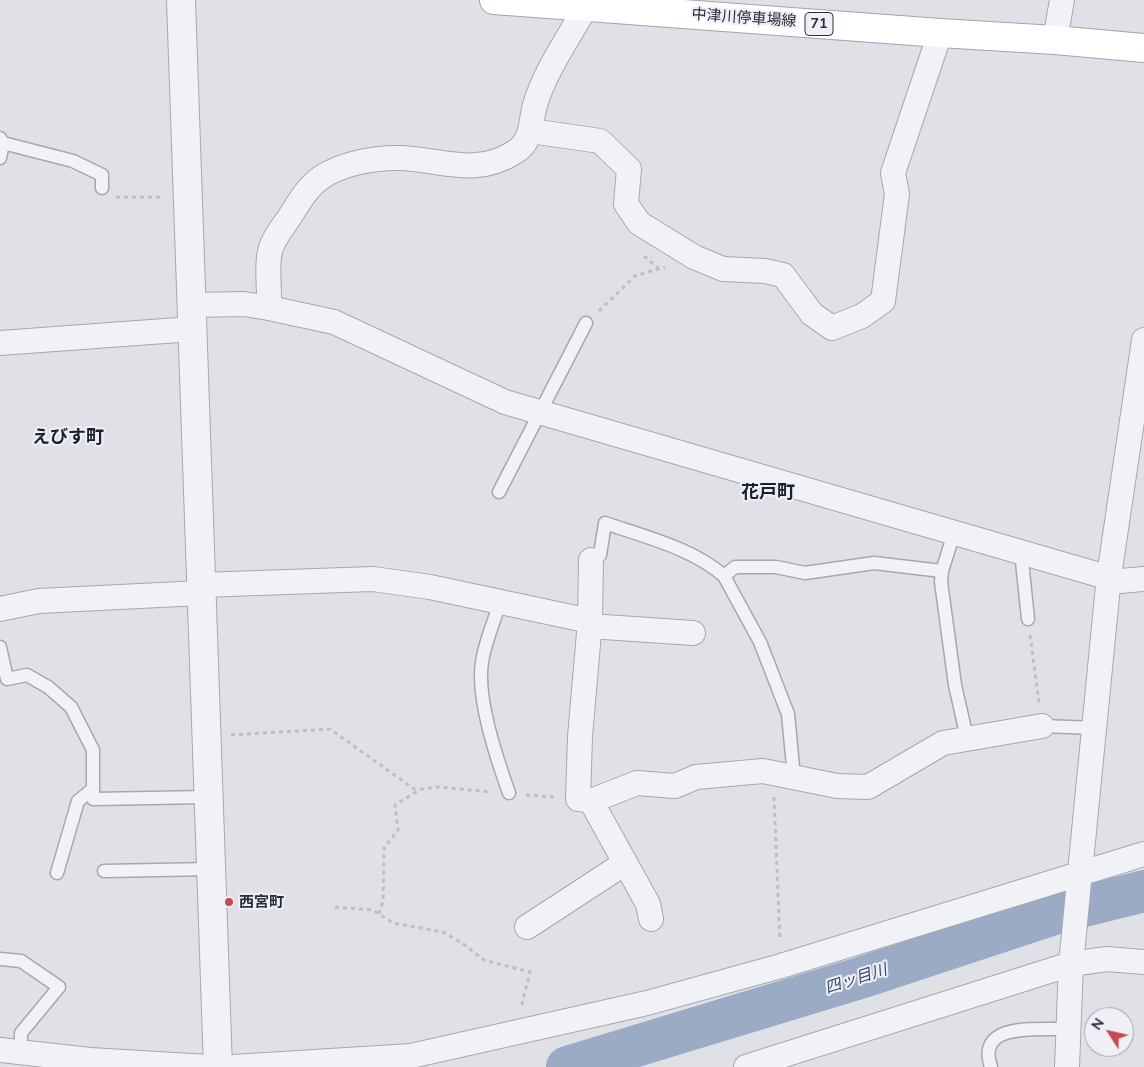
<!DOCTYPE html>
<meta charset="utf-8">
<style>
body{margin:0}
#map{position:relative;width:1144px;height:1067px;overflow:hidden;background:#dfe1e7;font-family:Mulish,sans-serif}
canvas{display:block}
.north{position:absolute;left:1084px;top:1007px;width:50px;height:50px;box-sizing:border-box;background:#eef0f5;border:1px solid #9fa2ab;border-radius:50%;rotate:305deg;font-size:14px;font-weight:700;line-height:20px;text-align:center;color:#292e3d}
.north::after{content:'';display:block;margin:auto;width:18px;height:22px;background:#c54b50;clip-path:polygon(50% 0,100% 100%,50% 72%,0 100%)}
</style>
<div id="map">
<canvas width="1144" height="1067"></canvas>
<div class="north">N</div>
</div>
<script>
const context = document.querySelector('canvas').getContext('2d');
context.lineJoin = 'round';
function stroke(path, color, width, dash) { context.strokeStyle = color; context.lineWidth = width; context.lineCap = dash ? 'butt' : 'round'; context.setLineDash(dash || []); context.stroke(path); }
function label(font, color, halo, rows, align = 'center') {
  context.font = font + ' Mulish,"Noto Sans JP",sans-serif'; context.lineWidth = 4; context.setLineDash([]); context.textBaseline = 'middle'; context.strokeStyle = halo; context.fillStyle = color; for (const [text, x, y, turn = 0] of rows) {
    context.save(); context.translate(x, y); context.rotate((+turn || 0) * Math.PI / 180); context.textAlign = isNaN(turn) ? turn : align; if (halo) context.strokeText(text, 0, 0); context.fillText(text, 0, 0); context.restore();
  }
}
stroke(new Path2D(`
 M567,1067L860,978L1060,912L1144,891`), '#9cabc5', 42);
const service = new Path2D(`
 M0,138L3,143L0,158
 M3,143L73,161L102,175V188
 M499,492L586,323
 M1021,552L1028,619
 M591,560L600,555L605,523C645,537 692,548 724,576L760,642L788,714L794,777
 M942,571L941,582L955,685L967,738
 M724,576L735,567H776L805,573L874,563L942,571L954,533
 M500,602C494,622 485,642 482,662C476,698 497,759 509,793
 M0,647L7,679L27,675L48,687L71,707L93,750V799L208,797
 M1042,726L1095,728
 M104,871L211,869
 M57,873L78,801L93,789
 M0,959L21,961L59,987L21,1033V1053
 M991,1067C975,1021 1040,1030 1068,1029`);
const minor = new Path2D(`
 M1055,40L1062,0
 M531,131L600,141L629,169L626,204L639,223L694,257L723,269L765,271L783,275L812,314L832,328L862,316L883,301L897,194L893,173L940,33
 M192,305L244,304L269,308L334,322L505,402L1120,581L1144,579
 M269,308C270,290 266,268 270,251C273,239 282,228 289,218C298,204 307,187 322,177C343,163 377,157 402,158C443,160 476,177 515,152C533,141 530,122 535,105C545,71 568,39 585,8
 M0,343L192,329
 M200,585L373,579L430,587L590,621L580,737L578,799L591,801L637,783L675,786L696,777L763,771L837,786L868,787L943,743L1042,726
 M0,609L39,601L200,593
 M590,621L591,560
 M589,626L693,633
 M591,801L648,904L651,919
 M527,927L625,863
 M0,1050L90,1060L208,1067
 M233,1067L411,1056L647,1003L781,966L1144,854
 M746,1067L1071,964L1107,959L1144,962
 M1067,1067L1071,964L1109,576L1144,340`);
const tertiary = new Path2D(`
 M181,0L218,1067`);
const primary = new Path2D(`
 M494,0L940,33L1055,40L1144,48`);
stroke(service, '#a5a8b1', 15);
stroke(minor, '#a5a8b1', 26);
stroke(tertiary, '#a5a8b1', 30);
stroke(primary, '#9fa4b2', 30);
stroke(new Path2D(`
 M116,197H163
 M644,256L658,268
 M599,311L635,276L665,267
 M1030,635L1039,703
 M231,735L330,729L417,791
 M526,795L554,797
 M774,797L780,941
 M335,907L373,910L393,923L443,932L462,943L484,960L530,972L521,1008
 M379,914L383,901L384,848L398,830L395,805L421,789L439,787L490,792`), '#bdbfc6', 3, [4, 4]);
stroke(service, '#f1f2f6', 12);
stroke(minor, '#f1f2f6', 24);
stroke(tertiary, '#f1f2f6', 28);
stroke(primary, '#fff', 28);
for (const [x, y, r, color] of [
 [229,902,5,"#c54b50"]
]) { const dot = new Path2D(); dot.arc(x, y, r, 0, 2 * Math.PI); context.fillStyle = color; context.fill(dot); stroke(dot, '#eef0f5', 2); }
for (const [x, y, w] of [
 [819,24,28]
]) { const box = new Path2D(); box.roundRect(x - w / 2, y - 11.5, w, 23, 4); context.fillStyle = '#eef0f5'; context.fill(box); stroke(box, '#292e3d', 1); }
label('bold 14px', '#292e3d', null, [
 ["71",819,24]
]);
label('15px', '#292e3d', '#eef0f5', [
 ["中津川停車場線",744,18,4]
]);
label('bold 15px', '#292e3d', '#eef0f5', [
 ["西宮町",239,902]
], 'left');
label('italic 16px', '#36496e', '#eef0f5', [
 ["四ッ目川",856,979,-18]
]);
label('bold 18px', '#1b1f2e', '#eef0f5', [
 ["えびす町",68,438],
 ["花戸町",768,493]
]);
</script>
